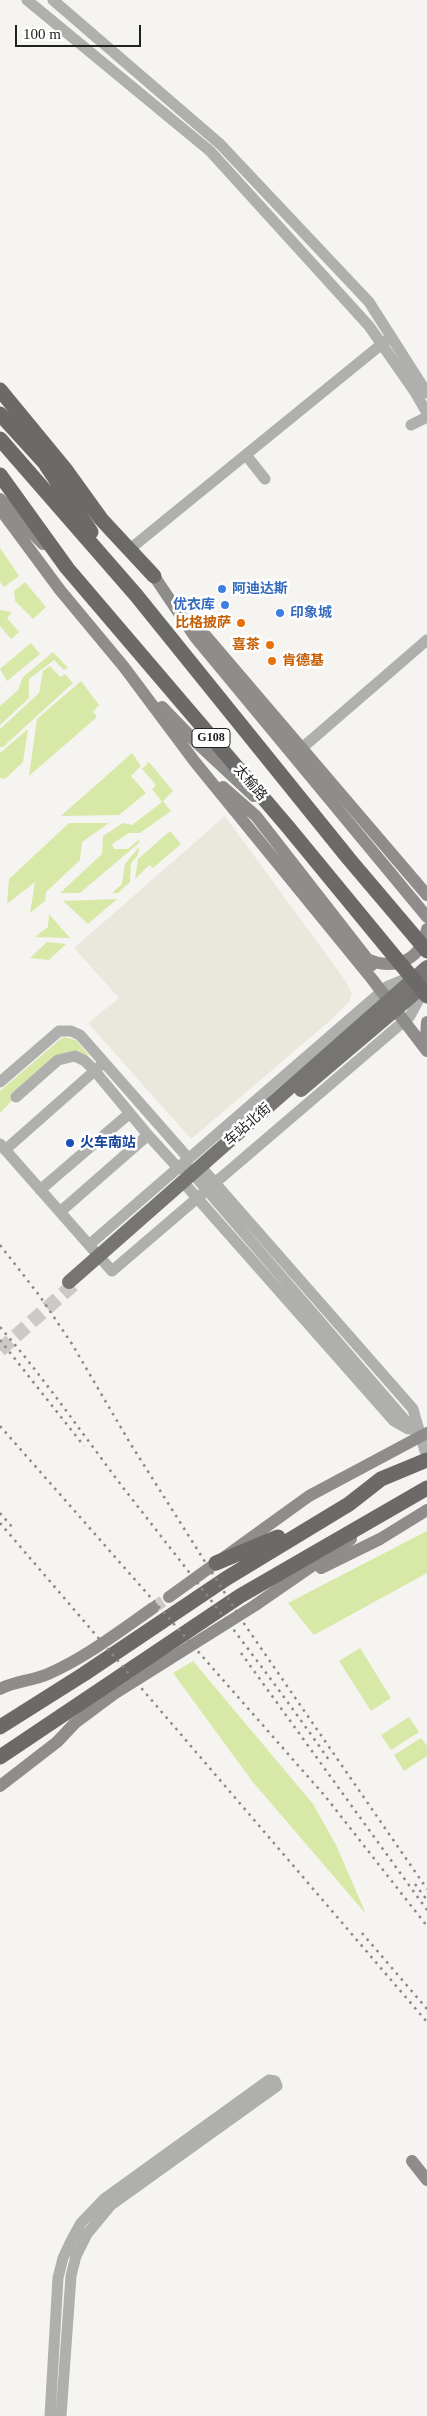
<!DOCTYPE html>
<meta charset="utf-8">
<style>
body{margin:0}
#map{position:relative;width:427px;height:2416px;overflow:hidden;background:#f5f4f1;font-family:"Times New Roman",serif}
canvas{display:block}
.scale{position:absolute;left:15px;top:25px;width:126px;height:22px;box-sizing:border-box;border:2px solid #212120;border-top:0;padding-left:6px;font-size:15px;line-height:18px;white-space:nowrap;color:#212120;-webkit-text-stroke:4px #fff;paint-order:stroke}
</style>
<div id="map">
<canvas width="427" height="2416"></canvas>
<div class="scale">100 m</div>
</div>
<script>
const context = document.querySelector('canvas').getContext('2d');
context.lineJoin = 'round';
function fill(path, color) { context.fillStyle = color; context.fill(path, 'evenodd'); }
function stroke(path, color, width, dash) { context.strokeStyle = color; context.lineWidth = width; context.lineCap = dash ? 'butt' : 'round'; context.setLineDash(dash || []); context.stroke(path); }
function label(font, color, halo, rows, align = 'center') {
  context.font = font + ' "Times New Roman","Noto Sans SC",serif'; context.lineWidth = 5; context.setLineDash([]); context.textBaseline = 'middle'; context.strokeStyle = halo; context.fillStyle = color; for (const [text, x, y, turn = 0] of rows) {
    context.save(); context.translate(x, y); context.rotate((+turn || 0) * Math.PI / 180); context.textAlign = isNaN(turn) ? turn : align; if (halo) context.strokeText(text, 0, 0); context.fillText(text, 0, 0); context.restore();
  }
}
fill(new Path2D(`
 M225,816L345,980L352,994L349,1002L332,1019L191,1139L88,1023L119,998L74,948Z`), '#eae7dd');
fill(new Path2D(`
 M0,548L19,576L4,587L0,582Z
 M25,582L46,607L33,619L15,601L14,591Z
 M0,610L12,612L7,618L19,632L11,639L0,626Z
 M31,643L40,654L7,681L0,669Z
 M53,652L68,668L64,670L54,660L29,679V698L0,725V706L18,690L23,677Z
 M50,666L60,677L65,674L73,683L3,747H0V729L39,693L43,671Z
 M81,681L99,705L93,712L97,717L29,776L37,719Z
 M28,729L23,762L5,779L0,778V753Z
 M132,753L141,766L131,776L146,793L119,815L61,816Z
 M149,762L173,791L163,801L171,811L140,833H129L112,844L114,849H128L138,840L140,842L80,893H60L102,854L103,836L123,823L132,825L162,802L152,789L156,785L142,769Z
 M69,823H109L82,842L80,860L46,892L45,901L30,913L35,882L7,904L9,879Z
 M170,831L181,844L153,868L149,865L135,879L138,859Z
 M139,847L138,855L131,863L130,882L118,893H112L122,884L125,864Z
 M117,899L88,924L63,901Z
 M49,914L70,938L35,937L48,927Z
 M47,942L66,944L49,960L30,958Z
 M63,1037L76,1040L89,1055L86,1057L69,1052L54,1057L0,1113V1091Z
 M427,1531V1573L314,1635L288,1603Z
 M360,1648L391,1698L371,1711L339,1661Z
 M193,1661L313,1804L336,1845L366,1914L252,1781L173,1673Z
 M409,1717L419,1732L391,1750L381,1735Z
 M421,1738L427,1746V1756L404,1771L394,1755Z`), '#d8e8a6');
stroke(new Path2D(`
 M153,1608L169,1597`), '#cbcac7', 12, [12, 6]);
stroke(new Path2D(`
 M0,1350L73,1285`), '#cbcac7', 14, [14, 7]);
stroke(new Path2D(`
 M27,0L210,151L369,326L415,392L427,413
 M53,0L220,144L369,302L427,393
 M411,425L427,417
 M246,455L265,479
 M130,549L388,339
 M302,748L427,640
 M0,1082L59,1031H71L80,1035L189,1159
 M16,1097L58,1060L75,1056L85,1061L94,1070L148,1135L60,1212
 M148,1135L179,1169
 M0,1144L112,1271L410,1016L426,986
 M5,1150L99,1067
 M200,1166L413,1409L427,1458
 M187,1167L418,1435
 M183,1182L394,1421L408,1429
 M40,1190L130,1113
 M89,1245L388,986L415,975
 M50,2416L58,2278L63,2258L71,2241L81,2223L104,2199L269,2080L275,2081L277,2086L111,2205L87,2234L76,2256L71,2276L61,2416`), '#afafad', 11);
stroke(new Path2D(`
 M0,499L43,544
 M0,509L60,590L124,667L195,762L372,979L427,1051
 M154,576L195,637L427,917
 M193,621L427,895
 M162,707L196,742L254,796
 M223,787L256,816L372,965
 M367,959C395,971 421,961 427,929
 M426,1038L427,1022
 M321,1568L380,1539L427,1510
 M169,1597L309,1496L427,1433
 M0,1689C15,1681 32,1681 48,1674C85,1658 120,1631 153,1608
 M0,1786L57,1742L75,1723L114,1694L254,1606L351,1539
 M412,2161L427,2180`), '#8e8d8b', 12);
stroke(new Path2D(`
 M301,1090L427,983
 M69,1282L427,967`), '#767573', 14);
stroke(new Path2D(`
 M0,390L65,469L101,519L154,576
 M0,414L53,472
 M0,439L136,595L349,859L427,951
 M46,465L91,532
 M0,475L67,568L288,827L427,996
 M216,1563L278,1537
 M0,1727L84,1674L227,1578L349,1504L381,1479L427,1460
 M0,1757L240,1596L427,1488`), '#6c6a68', 15);
stroke(new Path2D(`
 M0,1245L39,1295L72,1344L130,1443L245,1625L427,1889
 M0,1327C45,1379 83,1435 125,1490C195,1580 266,1669 331,1763
 M0,1340L84,1446
 M0,1426L325,1796L427,1926
 M0,1513L13,1528
 M0,1523L427,2022
 M241,1653L427,1910
 M415,1884L427,1900
 M362,1933L427,2009`), '#8a8987', 2.5, [2.5, 5]);
for (const [x, y, r, color] of [
 [222,589,5,"#3f7fe0"],
 [225,605,5,"#3f7fe0"],
 [280,613,5,"#3f7fe0"],
 [241,623,5,"#e8710a"],
 [270,645,5,"#e8710a"],
 [272,661,5,"#e8710a"],
 [70,1143,5,"#1a4fb4"]
]) { const dot = new Path2D(); dot.arc(x, y, r, 0, 2 * Math.PI); context.fillStyle = color; context.fill(dot); stroke(dot, '#fff', 2); }
for (const [x, y, w] of [
 [211,738,38]
]) { const box = new Path2D(); box.roundRect(x - w / 2, y - 9.5, w, 19, 4); context.fillStyle = '#fff'; context.fill(box); stroke(box, '#212120', 1); }
label('bold 12px', '#212120', null, [
 ["G108",211,738]
]);
label('bold 14px', '#366cbe', '#fff', [
 ["阿迪达斯",232,589],
 ["优衣库",215,605,"right"],
 ["印象城",290,613]
], 'left');
label('bold 14px', '#c56008', '#fff', [
 ["比格披萨",231,623],
 ["喜茶",260,645],
 ["肯德基",282,661,"left"]
], 'right');
label('14px', '#212120', '#fff', [
 ["太榆路",250,783,49],
 ["车站北街",248,1125,-41]
]);
label('bold 14px', '#164399', '#fff', [
 ["火车南站",80,1143]
], 'left');
</script>
